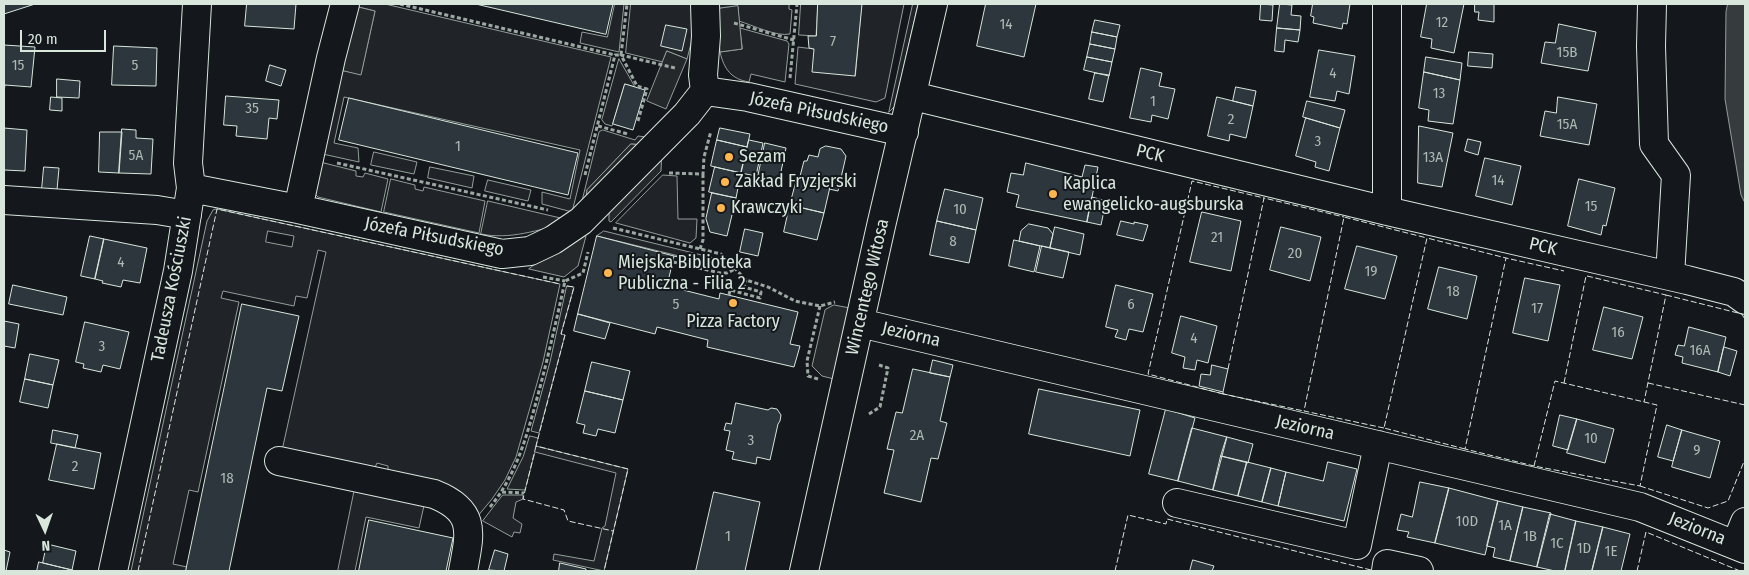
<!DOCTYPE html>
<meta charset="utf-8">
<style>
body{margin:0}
#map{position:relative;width:1749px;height:575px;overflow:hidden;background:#14181c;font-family:"Fira Sans Condensed",sans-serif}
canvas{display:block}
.frame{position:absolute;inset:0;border:5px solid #d8e6dc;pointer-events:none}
.north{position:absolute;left:20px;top:505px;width:50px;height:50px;-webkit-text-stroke:4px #14181c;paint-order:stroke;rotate:177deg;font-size:14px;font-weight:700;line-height:20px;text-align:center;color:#d8e6dc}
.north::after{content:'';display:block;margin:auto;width:18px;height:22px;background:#d8e6dc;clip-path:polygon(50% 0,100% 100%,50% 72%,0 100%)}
.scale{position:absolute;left:20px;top:30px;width:86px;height:22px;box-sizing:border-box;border:2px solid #d8e6dc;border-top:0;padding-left:6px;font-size:15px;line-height:18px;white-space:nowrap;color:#d8e6dc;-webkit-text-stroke:4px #14181c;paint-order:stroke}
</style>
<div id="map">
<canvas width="1749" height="575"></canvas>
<div class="frame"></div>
<div class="north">N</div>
<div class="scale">20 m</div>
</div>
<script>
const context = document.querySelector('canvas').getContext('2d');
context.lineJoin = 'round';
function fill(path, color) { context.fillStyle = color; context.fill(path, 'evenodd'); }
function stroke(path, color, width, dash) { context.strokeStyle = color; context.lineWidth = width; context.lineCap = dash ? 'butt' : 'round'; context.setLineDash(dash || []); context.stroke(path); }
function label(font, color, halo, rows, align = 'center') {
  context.font = font + ' "Fira Sans Condensed",sans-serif'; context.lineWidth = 4; context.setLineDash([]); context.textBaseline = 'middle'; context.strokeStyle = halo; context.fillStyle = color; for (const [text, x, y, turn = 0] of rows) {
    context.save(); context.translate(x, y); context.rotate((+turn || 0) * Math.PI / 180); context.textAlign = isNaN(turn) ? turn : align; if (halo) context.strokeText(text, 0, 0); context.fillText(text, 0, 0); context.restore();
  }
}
const green = new Path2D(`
 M354,4H385L611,57L572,212L542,204V192L570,199L580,150L344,97L334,143L358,148L359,162L318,153L340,70L361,74L375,11L354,6Z
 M615,4H624L619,52L580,43L582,32L607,37Z
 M631,4H691L695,28L687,59L667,51L663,62L626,53Z
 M715,4H789V9L792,10L790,34C777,37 752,25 739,21L738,7L716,9Z
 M801,4H818L816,36L799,35Z
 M862,4H904L885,98L876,102L795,84L798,47L814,49L855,76Z
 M913,4H918L895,106L889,112Z
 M740,28L787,41L789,44L785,82L751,74L749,82C731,79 724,69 720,52L742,49Z
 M619,59L635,87L625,84L612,126L605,124L602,120Z
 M603,130L635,140L638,136L646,137L644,145L631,144L587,190L585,207L579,213L599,132Z
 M374,152L417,162L414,174L371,165Z
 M316,161L356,171V176L363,177L365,173L388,179L381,212L318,197L313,192Z
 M430,167L474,176L472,188L428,178Z
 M663,175L677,176L678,219H697L696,238L690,243L616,223Z
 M391,179L415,185V189L423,191L424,187L485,201L479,233L384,212Z
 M488,180L531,190L528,201L485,191Z
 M488,201L569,220L566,223C538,230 510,240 481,234Z
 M217,209L560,284L543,362L516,457L505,480L492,499L477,517L388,479V466L377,463L371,476L281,455L326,252L318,250L307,298L296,296L294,306L223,291L221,298L239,302L198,492L189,490L173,564L187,567L186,571H131L207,221L213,210ZM268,231L294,236L292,247L266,242Z
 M604,231L718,259L724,267L597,236Z
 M567,286L574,287L561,334L565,335L539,433L531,431L550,362Z
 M530,436L538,438L536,446L628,469L604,571L553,560L554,554L594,561L602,528L605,526L616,473L535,452L525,490L507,489L523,457Z
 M355,488L425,501L419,528L366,517L355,571H338Z
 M503,495H523V499L516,502L513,518L522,524L520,533L514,532L512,537L483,521Z`);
fill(green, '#202428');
stroke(green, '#939e99', 1);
const parking = new Path2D(`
 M354,6L375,11L361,75L340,70Z
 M738,6L742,49L720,52L716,9Z
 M667,51L687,59L666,109L647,101Z
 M631,144L644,145L585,207L587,190Z
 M662,148L661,171L611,222L609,221V203Z
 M580,231L586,236L578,266L564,277L529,269Z
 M834,305L850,308L834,379L822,376L812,366L825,310Z`);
fill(parking, '#24282b');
stroke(parking, '#939e99', 1);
const water = new Path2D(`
 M1728,4H1745V203L1741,195L1725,99L1726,12Z`);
fill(water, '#363b3e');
stroke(water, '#939e99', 1);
const building = new Path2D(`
 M4,4H35L4,14Z
 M247,4H296L294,29L245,26Z
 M476,4H613L606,34Z
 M818,4H862L855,76L812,72L814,49L809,48L808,36H816Z
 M986,4H1036L1024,57L977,46Z
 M1261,4L1273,5L1272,21L1260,20Z
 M1280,4L1292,5L1291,15L1301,16L1300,30L1277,28Z
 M1313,4H1350L1347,24L1343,23L1342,29L1313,23L1314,17L1311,16Z
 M1427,4H1464L1454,53L1431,48L1432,39L1421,37Z
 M1475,4H1494V22L1478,20L1479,12H1475Z
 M1095,20L1120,25L1117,37L1092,32Z
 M1559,24L1596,32L1588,71L1541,63L1545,42L1555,43Z
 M666,25L687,29L682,51L661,46Z
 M1277,28L1300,30L1298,42L1285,40L1284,52L1275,51Z
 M1092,32L1117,37L1115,49L1090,44Z
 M1090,44L1115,49L1112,62L1087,57Z
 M4,45L35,47L31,87L5,85L4,91Z
 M114,46L157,48L156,86L112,85Z
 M1319,50L1355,56L1349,94L1337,91L1335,101L1310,97Z
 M1469,52L1493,54L1492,68L1468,66Z
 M1087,57L1112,62L1109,76L1084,70Z
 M1426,57L1462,63L1460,80L1424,72Z
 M270,65L286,70L281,86L266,81Z
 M1141,68L1162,73L1159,86L1175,89L1168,119L1152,115L1151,122L1130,118Z
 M1424,72L1460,80L1453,124L1428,121L1429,110L1419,108Z
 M1095,73L1109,75L1103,102L1089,99Z
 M57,79L80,81L79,98L57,97Z
 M625,84L645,90L633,130L613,124Z
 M1236,87L1256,91L1253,106L1233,101Z
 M226,96L279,100L277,119L269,118L267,139L236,136L237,126L224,125Z
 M51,97L62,98V111L50,110Z
 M1217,97L1253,106L1246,138L1230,134L1229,141L1208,136Z
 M1558,97L1597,104L1589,145L1540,136L1545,111L1556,113Z
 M349,98L578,153L568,195L339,140Z
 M1307,101L1345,110L1340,128L1303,117Z
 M1306,118L1340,128L1329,171L1315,167L1316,162L1296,156Z
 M1419,126L1453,133L1442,187L1418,183Z
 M4,128L27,130L25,171L4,170Z
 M720,128L750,134L747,147L717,140Z
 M122,129L136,130V138L153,139L151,174L119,173Z
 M100,132H122L119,173L99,172Z
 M1468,139L1481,142L1478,155L1465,151Z
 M717,140L747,147L741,173L711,166Z
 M749,140L763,143L756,176L741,173Z
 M765,143L786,148L779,181L758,177Z
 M826,146L841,149L846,156L838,191L829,189L830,187L799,180L804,161H807L809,155L818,157L820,149Z
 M1485,158L1521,166L1512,205L1476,196Z
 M1026,163L1082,177L1085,165L1098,167L1087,222L1016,207L1019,195L1007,192L1011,173L1023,175Z
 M44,167L59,168L57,190L42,189Z
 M715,167L741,173L736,198L709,192Z
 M797,179L830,187L824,213L790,205Z
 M1579,179L1615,188L1606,226L1603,225L1601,235L1568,226Z
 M945,189L983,198L976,230L937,221Z
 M712,193L736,198L727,236L710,232L706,219Z
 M1092,197L1106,201L1101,225L1087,222Z
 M790,205L824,213L817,240L784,232Z
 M1202,212L1241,221L1231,271L1190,262Z
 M937,221L976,230L969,263L930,255Z
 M1121,221L1134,224V222L1148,225L1143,241L1117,235Z
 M1029,224L1048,228L1053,234L1050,248L1019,241L1021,231Z
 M1055,227L1084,234L1080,255L1050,248Z
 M1281,227L1321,237L1310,281L1270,270Z
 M745,229L763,233L758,256L740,252Z
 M90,236L104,239L95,279L81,276Z
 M597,236L674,256L667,286L719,299L720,293L798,312L790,344L800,346L794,367L707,347L708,340L657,327L655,334L578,314Z
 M104,239L147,248L140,283L123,280L121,287L102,283L103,281L95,279Z
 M1014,240L1040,246L1034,272L1009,266Z
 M1042,246L1069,252L1063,278L1036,272Z
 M1357,246L1397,256L1385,299L1345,289Z
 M1439,267L1477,276L1467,319L1428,309Z
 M1525,278L1560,285L1548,341L1513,333Z
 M13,285L67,297L63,315L9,304Z
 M1116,285L1153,294L1143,332L1129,329L1126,340L1115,337L1118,330L1106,327Z
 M242,304L299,316L282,391L267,388L229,571H186Z
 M1604,307L1643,317L1632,359L1593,350Z
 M578,314L610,323L605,339L574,331Z
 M1181,316L1217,326L1208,363L1197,360L1195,370L1183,368L1185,357L1172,353Z
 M4,321L19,324L15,348L4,346Z
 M85,322L129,332L120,369L103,365L101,372L83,368L84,364L76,362Z
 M1689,327L1726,337L1718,372L1682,363L1683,357L1675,355L1678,345L1684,346Z
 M1724,347L1737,351L1730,376L1718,372Z
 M30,354L59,360L53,385L25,379Z
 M933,360L953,365L950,377L930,373Z
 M592,362L630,371L623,400L585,391Z
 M1212,365L1228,369L1223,392L1199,386L1201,374L1210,375Z
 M913,369L950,377L940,421L947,423L938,459L931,458L921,502L884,493L894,450L887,449L896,412L902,413Z
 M25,379L53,385L48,408L20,402Z
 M1039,389L1140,410L1130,456L1029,434Z
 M585,391L623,400L615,433L598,429L596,436L583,433L585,425L577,423Z
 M736,403L768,410L771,408L777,409L781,415L780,421L778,424L770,460L757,457L756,464L732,459L734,452L726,450L730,431L724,430L726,423L731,424Z
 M1166,409L1195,418L1178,481L1149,474Z
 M1560,415L1577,419L1568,450L1553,446Z
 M1577,419L1614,429L1605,463L1567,453Z
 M1667,425L1682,430L1673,461L1658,457Z
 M1192,428L1227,437L1213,490L1178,481Z
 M53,430L78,435L75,448L51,443Z
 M1682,430L1720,441L1710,478L1672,467Z
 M1227,437L1253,444L1248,463L1221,456Z
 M57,444L101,453L94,489L49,480Z
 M1221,456L1247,462L1238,496L1213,490Z
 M1247,462L1271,468L1262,502L1238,496Z
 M1328,462L1357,469L1344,521L1278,506L1286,472L1323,481Z
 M1271,468L1286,472L1278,506L1262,502Z
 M1420,482L1449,488L1435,543L1407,537L1409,532L1397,530L1401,514L1412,517Z
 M1449,488L1498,501L1485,555L1435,543Z
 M714,492L760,502L745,571H696Z
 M1498,501L1523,507L1510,561L1493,557L1495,548L1487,546Z
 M1523,507L1551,513L1537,567L1510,561Z
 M1550,514L1576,521L1565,571H1555L1537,567Z
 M369,520L453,538L446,571H359Z
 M1576,521L1603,527L1592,571H1565Z
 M1603,527L1630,534L1621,571H1592Z
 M47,544L76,551L72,570L43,563Z
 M4,550L10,552L6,571H4Z
 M495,550L508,554L504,571L489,570Z
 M1193,560L1214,566L1212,571H1190Z
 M39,562L72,570L76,571H37Z
 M560,563L586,569V571H559Z`);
fill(building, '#2c363c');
stroke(building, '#d8e6dc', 1);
const minor = new Path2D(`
 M1652,4L1651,46L1654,144L1676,175L1670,276
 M705,91L748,97L904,132
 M913,96L1387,211L1687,280L1734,292L1745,300
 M191,188L298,209L502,254L530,251L553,240L581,221L687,114L705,91L703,75L706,36L705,4
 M4,200L157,210L187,215
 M298,209L331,58L345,4
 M1387,211V4
 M860,323L1640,507L1745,549
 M279,461L434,494C477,511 470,533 463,571
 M1177,503L1357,545L1378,445
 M1736,544L1745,522
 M113,571L178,271L191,188L188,163L197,4
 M804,571L881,226L933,4
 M1386,571L1387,564L1419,571`);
stroke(minor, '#d8e6dc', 30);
stroke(new Path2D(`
 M400,4L615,55
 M734,23L794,40
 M790,78L797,4
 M638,121L647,89L637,86L621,55L675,68
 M598,126L628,134
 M337,163L548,210
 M669,173L703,174L704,157L711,131
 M585,175L615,55H621L627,4
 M613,228L721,254L746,280L768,287L795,301L820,306L835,302
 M700,249L703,240V174
 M673,262L720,273H727L735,269
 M543,277L565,281
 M729,295L730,290L760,298L761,292L744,287L746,280
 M818,379L808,376L807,361L820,306
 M869,414L880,407L888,368L879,365
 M502,492L524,493
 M490,507C515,477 526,439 536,402C547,362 556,322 565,281L583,273L588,252`), '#9da8a2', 3, [4, 2.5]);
stroke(minor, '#14181c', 28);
stroke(new Path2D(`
 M674,256L720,267
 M1587,276L1666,295L1644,402
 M567,286L574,287L561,334L565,335L536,446L628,469L604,571
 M1666,295L1742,314L1745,320
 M1228,369L1264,198L1344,217
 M1564,383L1586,276
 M1648,383L1745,405
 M1223,392V394L1304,411
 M1223,394L1148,374L1192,181L1264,198
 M1384,428L1304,411L1344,217L1427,238
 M536,446L523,499L564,510L568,521L613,531
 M1465,449L1384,428L1427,238L1506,258
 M1534,466L1555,381L1657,405L1640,486L1534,466L1465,449L1506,258L1564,271
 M1640,486L1708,508L1728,501L1745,459
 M138,571L217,209L560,284
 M1115,571L1128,515L1166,524L1167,519L1371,570V571
 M1637,571L1646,532L1740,571`), '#d8e6dc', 1, [6, 2.5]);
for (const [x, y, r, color] of [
 [729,157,5,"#ffb74d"],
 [725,182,5,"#ffb74d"],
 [1053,194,5,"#ffb74d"],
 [721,208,5,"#ffb74d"],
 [608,273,5,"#ffb74d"],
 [733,303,5,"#ffb74d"]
]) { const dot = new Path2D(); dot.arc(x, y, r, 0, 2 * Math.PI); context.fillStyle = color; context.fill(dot); stroke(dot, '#14181c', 2); }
label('15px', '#adbab4', null, [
 ["12",1442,23],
 ["14",1006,25],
 ["7",833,42],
 ["15B",1567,53],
 ["15",18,66],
 ["5",135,66],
 ["4",1333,74],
 ["13",1439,94],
 ["1",1153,102],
 ["35",252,109],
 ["2",1231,120],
 ["15A",1567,125],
 ["3",1318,142],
 ["1",458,147],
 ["5A",136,156],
 ["13A",1433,158],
 ["14",1498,181],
 ["15",1591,207],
 ["10",960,210],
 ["21",1217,238],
 ["8",953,242],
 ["20",1295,254],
 ["4",121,263],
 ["19",1371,272],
 ["18",1453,292],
 ["5",676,305],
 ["6",1131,305],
 ["17",1537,309],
 ["16",1618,333],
 ["4",1194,339],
 ["3",102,347],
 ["16A",1700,351],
 ["2A",917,436],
 ["10",1591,439],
 ["3",751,441],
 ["9",1697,451],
 ["2",75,467],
 ["18",227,479],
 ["10D",1467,522],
 ["1A",1505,526],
 ["1",728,537],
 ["1B",1530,537],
 ["1C",1557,544],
 ["1D",1584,549],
 ["1E",1611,552]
]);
label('18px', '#d8e6dc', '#14181c', [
 ["Józefa Piłsudskiego",819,113,12],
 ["PCK",1150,154,14],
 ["Józefa Piłsudskiego",434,237,11],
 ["PCK",1543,247,13],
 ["Wincentego Witosa",868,287,-77],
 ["Tadeusza Kościuszki",172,289,-79],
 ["Jeziorna",911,335,13],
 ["Jeziorna",1305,428,13],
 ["Jeziorna",1697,529,22]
]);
label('18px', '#d8e6dc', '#14181c', [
 ["Sezam",739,157],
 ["Zakład Fryzjerski",735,182],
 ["Kaplica",1063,184],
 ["ewangelicko-augsburska",1063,205],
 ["Krawczyki",731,208],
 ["Miejska Biblioteka",618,263],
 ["Publiczna - Filia 2",618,284],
 ["Pizza Factory",733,322,"center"]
], 'left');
</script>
